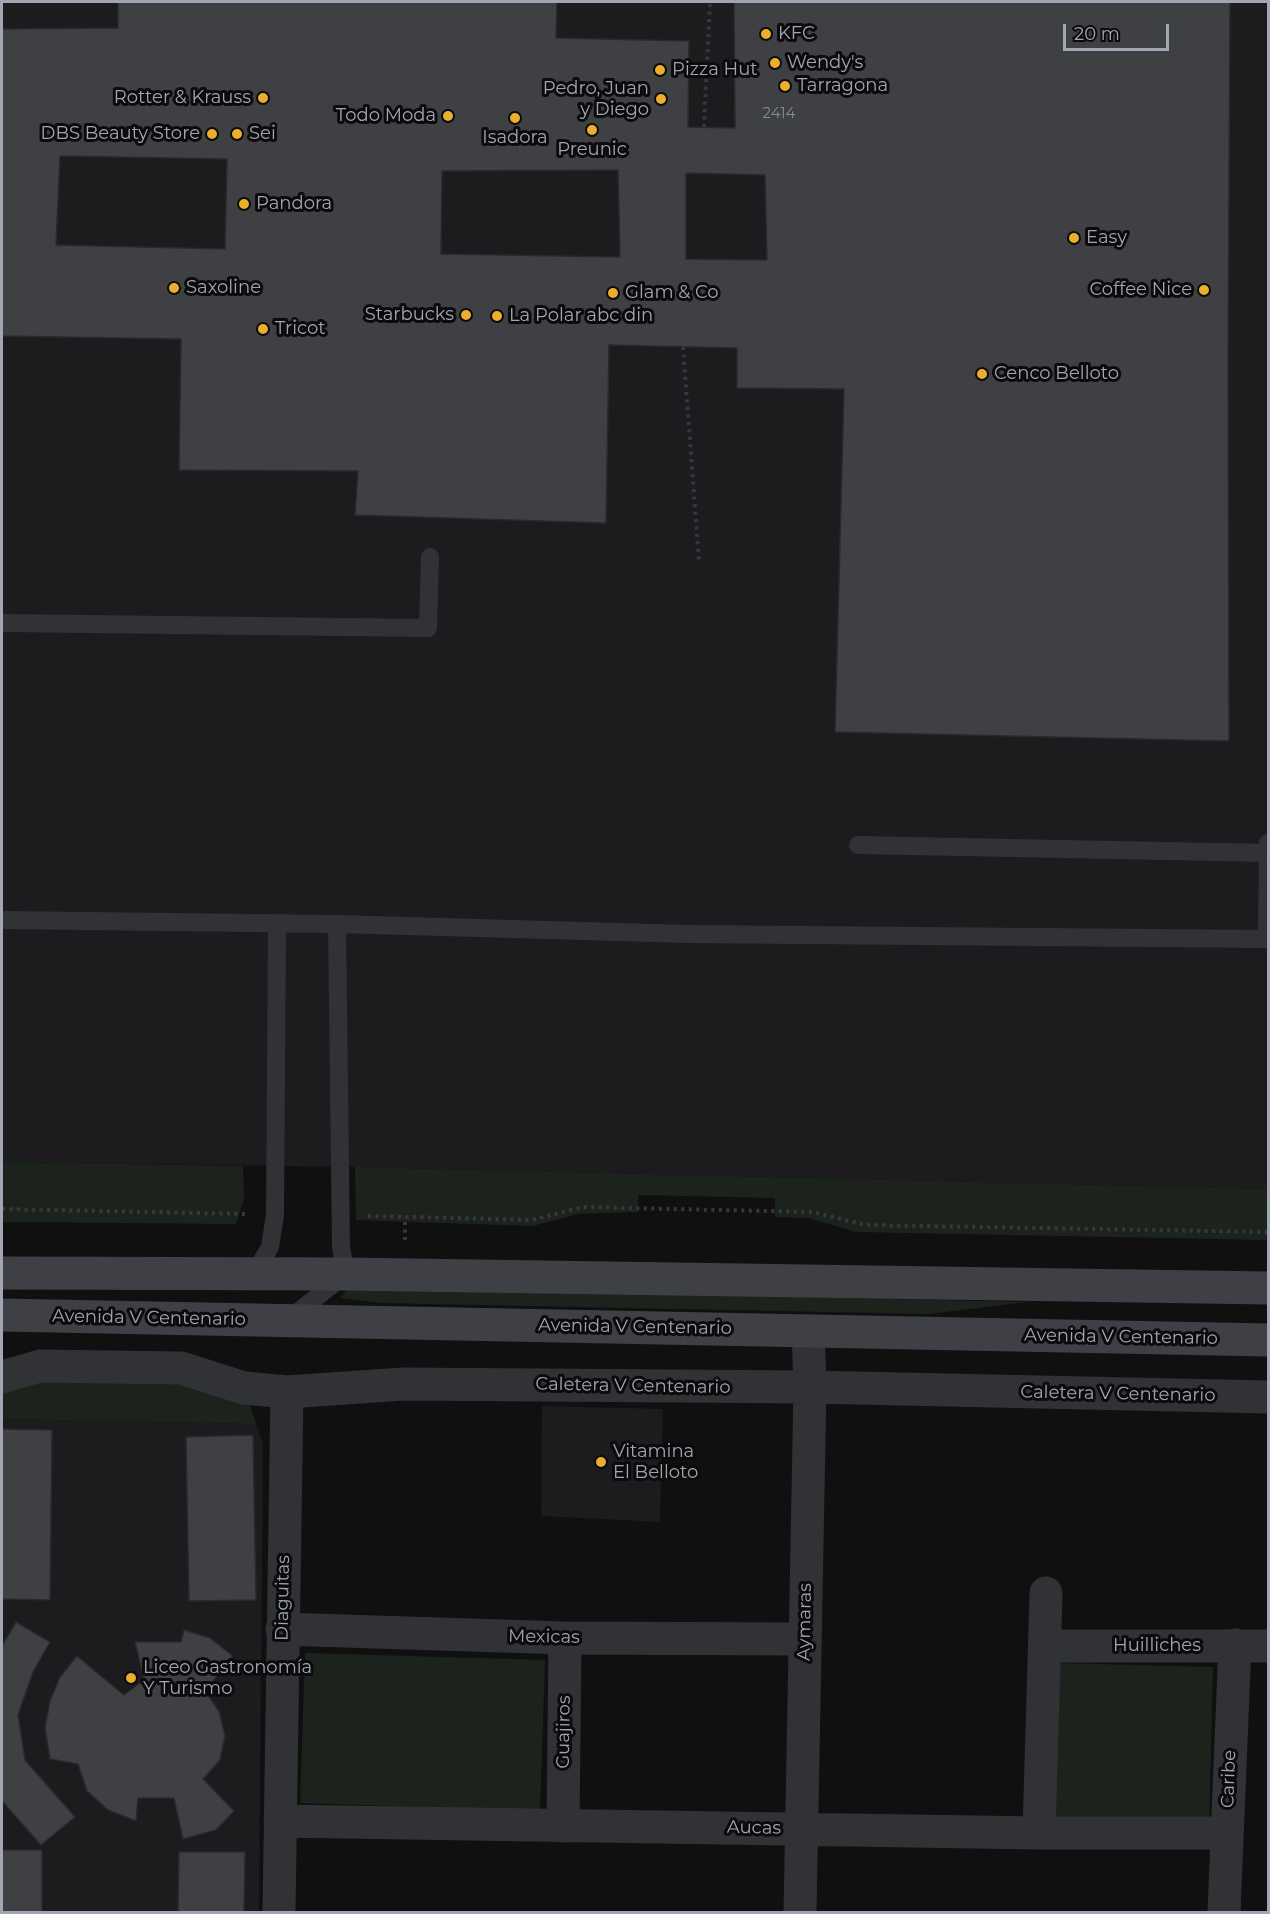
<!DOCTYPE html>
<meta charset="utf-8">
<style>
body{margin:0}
#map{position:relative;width:1270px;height:1914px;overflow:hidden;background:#101011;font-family:Montserrat,sans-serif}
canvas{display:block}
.frame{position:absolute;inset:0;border:3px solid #a1a6b2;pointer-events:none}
.scale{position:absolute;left:1063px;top:24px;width:106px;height:27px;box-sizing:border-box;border:3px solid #a1a6b2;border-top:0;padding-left:8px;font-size:18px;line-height:21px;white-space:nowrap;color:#a1a6b2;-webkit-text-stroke:4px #0b0b0c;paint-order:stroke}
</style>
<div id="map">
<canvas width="1270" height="1914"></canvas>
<div class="frame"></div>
<div class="scale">20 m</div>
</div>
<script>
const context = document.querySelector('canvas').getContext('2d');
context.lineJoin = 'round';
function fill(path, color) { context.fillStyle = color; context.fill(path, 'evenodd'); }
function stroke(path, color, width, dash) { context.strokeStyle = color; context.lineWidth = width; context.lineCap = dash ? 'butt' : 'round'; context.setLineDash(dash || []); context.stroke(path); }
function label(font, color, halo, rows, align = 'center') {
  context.font = font + ' Montserrat,sans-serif'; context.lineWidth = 6; context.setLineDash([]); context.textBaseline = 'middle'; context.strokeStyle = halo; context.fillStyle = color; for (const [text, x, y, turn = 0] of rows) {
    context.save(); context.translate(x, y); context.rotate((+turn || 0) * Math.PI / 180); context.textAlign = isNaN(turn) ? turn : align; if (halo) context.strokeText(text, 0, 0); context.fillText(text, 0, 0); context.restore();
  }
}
fill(new Path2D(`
 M2,2H1268V1189L355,1167L2,1162Z
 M542,1406L663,1409L660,1522L541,1516Z
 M2,1419L256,1424L263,1443L259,1912H2Z`), '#1c1c1e');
fill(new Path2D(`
 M2,1162L243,1166L244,1199L236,1224L2,1222Z
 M355,1167L1268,1189V1240L856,1232L808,1218L775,1217V1198L638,1195V1212L578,1214L533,1226L356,1220Z
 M349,1287L1027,1302L929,1314L381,1303L340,1298Z
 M33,1375L187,1378L247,1397L256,1424L2,1419V1387Z
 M305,1653L545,1660L540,1811L300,1803Z
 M1057,1663L1213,1667L1209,1826L1050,1822Z`), '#1c231d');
const building = new Path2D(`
 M118,2H557L556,38L689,41L688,127L735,128L734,2H1230L1228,360L1229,741L835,732L844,389L737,388V348L609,345L606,523L355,515L358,471L179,470L181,339L2,336V29L118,28ZM60,156L227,159L225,249L56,245ZM618,170L620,257L441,254L442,171ZM686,173L765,175L767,260L686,259Z
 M2,1429L52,1430L50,1600L2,1599Z
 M253,1435L256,1600L189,1601L186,1437Z
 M16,1622L50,1642L33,1672L18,1715L25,1760L75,1817L41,1845L2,1801V1646Z
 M184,1630L210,1638L233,1656L205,1691L219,1711L225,1736L220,1760L203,1779L234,1811L216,1830L183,1839L174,1798H138L136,1821L108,1810L87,1791L78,1764L50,1759L45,1728L50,1701L60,1677L77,1656L124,1695L144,1680L135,1642H181Z
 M2,1850H42V1912H2Z
 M179,1852H245L244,1912H178Z`);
fill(building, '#3f4044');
stroke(building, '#2a2a2d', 1.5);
stroke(new Path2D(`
 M704,127L710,2
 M683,347L699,561
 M2,1209L247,1214
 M368,1216L532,1220L583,1207L812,1212L866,1225L1268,1232
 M405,1240V1217`), '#37383d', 4, [3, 4.5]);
stroke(new Path2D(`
 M2,623L428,628L430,557
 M858,845L1268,853
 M2,920L337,924L688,934L1268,939
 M1267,939L1268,843
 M254,1275L270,1247L275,1215L277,925
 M289,1319L346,1274L341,1247L337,924`), '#313236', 18);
stroke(new Path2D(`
 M2,1377L40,1366L181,1368L244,1388L287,1392L403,1384L810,1387L1268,1397
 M282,1629L565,1638L805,1639
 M1045,1646H1268
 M280,1821L1039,1833H1227
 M563,1826L565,1638
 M1039,1833L1046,1593
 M279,1912L287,1392
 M800,1912L810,1387L808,1331
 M1224,1912L1235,1645`), '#313236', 33);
stroke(new Path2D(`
 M2,1273L346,1274L1268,1288
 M2,1315L1268,1340`), '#3f4046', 33);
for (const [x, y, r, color] of [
 [766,34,6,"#ebae2d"],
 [775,63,6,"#ebae2d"],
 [660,70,6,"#ebae2d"],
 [785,86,6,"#ebae2d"],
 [263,98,6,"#ebae2d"],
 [661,99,6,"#ebae2d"],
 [448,116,6,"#ebae2d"],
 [515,118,6,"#ebae2d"],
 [592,130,6,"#ebae2d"],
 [212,134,6,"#ebae2d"],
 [237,134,6,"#ebae2d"],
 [244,204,6,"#ebae2d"],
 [1074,238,6,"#ebae2d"],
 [174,288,6,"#ebae2d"],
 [1204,290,6,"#ebae2d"],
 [613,293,6,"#ebae2d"],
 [466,315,6,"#ebae2d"],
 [497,316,6,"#ebae2d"],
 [263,329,6,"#ebae2d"],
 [982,374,6,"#ebae2d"],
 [601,1462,6,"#ebae2d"],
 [131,1678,6,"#ebae2d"]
]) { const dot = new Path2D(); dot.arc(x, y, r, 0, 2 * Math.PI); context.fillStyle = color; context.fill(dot); stroke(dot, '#0b0b0c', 2); }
label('15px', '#888c96', null, [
 ["2414",779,114]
]);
label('18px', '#a1a6b2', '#0b0b0c', [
 ["KFC",778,34],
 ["Wendy's",787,63],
 ["Pizza Hut",672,70],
 ["Tarragona",797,86],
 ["Pedro, Juan",649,89,"right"],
 ["y Diego",649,110,"right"],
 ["Rotter & Krauss",251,98,"right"],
 ["Todo Moda",436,116,"right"],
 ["DBS Beauty Store",200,134,"right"],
 ["Sei",249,134],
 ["Isadora",515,138,"center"],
 ["Preunic",592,150,"center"],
 ["Pandora",256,204],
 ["Easy",1086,238],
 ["Saxoline",186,288],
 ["Coffee Nice",1192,290,"right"],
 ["Glam & Co",625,293],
 ["Starbucks",454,315,"right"],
 ["La Polar abc din",509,316],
 ["Tricot",275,329],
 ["Cenco Belloto",994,374],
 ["Vitamina",613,1452],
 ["El Belloto",613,1473],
 ["Liceo Gastronomía",143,1668],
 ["Y Turismo",143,1689]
], 'left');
label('18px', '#a1a6b2', '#0b0b0c', [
 ["Avenida V Centenario",149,1318,1],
 ["Avenida V Centenario",635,1327,1],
 ["Avenida V Centenario",1121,1337,1],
 ["Caletera V Centenario",633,1386,1],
 ["Caletera V Centenario",1118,1394,1],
 ["Diaguitas",283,1598,-89],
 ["Aymaras",805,1622,-89],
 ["Mexicas",544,1637,1],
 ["Huilliches",1157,1646],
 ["Guajiros",564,1732,-89],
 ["Caribe",1229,1779,-88],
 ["Aucas",754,1828,1]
]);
</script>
